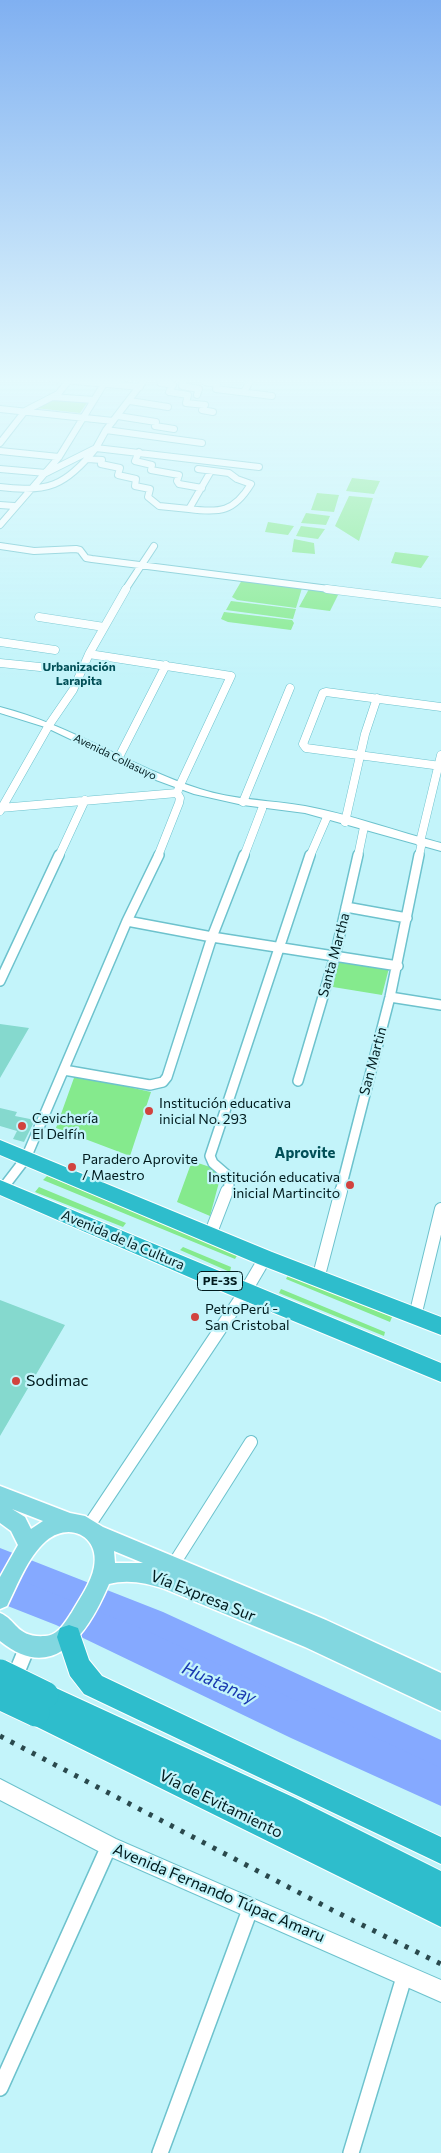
<!DOCTYPE html>
<meta charset="utf-8">
<style>
body{margin:0}
canvas{display:block;background:#c3f4fa}
</style>
<canvas width="441" height="2153"></canvas>
<script>
const context = document.querySelector('canvas').getContext('2d');
context.lineJoin = 'round';
function fill(path, color) { context.fillStyle = color; context.fill(path, 'evenodd'); }
function stroke(path, color, width, dash) { context.strokeStyle = color; context.lineWidth = width; context.lineCap = dash ? 'butt' : 'round'; context.setLineDash(dash || []); context.stroke(path); }
function label(font, color, halo, rows, align = 'center') {
  context.font = font + ' Commissioner,sans-serif'; context.lineWidth = 4.5; context.setLineDash([]); context.textBaseline = 'middle'; context.strokeStyle = halo; context.fillStyle = color; for (const [text, x, y, turn = 0] of rows) {
    context.save(); context.translate(x, y); context.rotate((+turn || 0) * Math.PI / 180); context.textAlign = isNaN(turn) ? turn : align; if (halo) context.strokeText(text, 0, 0); context.fillText(text, 0, 0); context.restore();
  }
}
fill(new Path2D(`
 M58,398L89,400L80,413L35,408Z
 M352,478L380,481L374,494L346,491Z
 M317,493L339,495L334,512L311,510Z
 M349,496L373,498L359,541L335,526Z
 M306,513L330,516L326,525L301,523Z
 M268,522L294,526L288,535L265,532Z
 M301,526L325,529L318,539L296,536Z
 M294,539L314,543L315,554L292,552Z
 M395,552L429,556L421,568L391,563Z
 M242,580L302,588L296,608L237,600L232,597Z
 M309,589L339,593L330,611L299,607Z
 M231,601L296,609L293,619L226,610Z
 M224,612L292,620L294,623L291,630L228,622L221,619Z
 M339,960L389,968L382,995L333,987Z
 M75,1075L151,1092L130,1156L56,1128Z
 M192,1161L222,1171L210,1216L177,1202Z
 M47,1176L238,1254L235,1259L43,1180Z
 M39,1187L126,1223L123,1227L35,1192Z
 M183,1247L231,1267L230,1272L180,1250Z
 M288,1275L392,1317L390,1322L286,1279Z
 M281,1289L385,1332L384,1336L279,1293Z`), '#85ea8d');
fill(new Path2D(`
 M0,1560L154,1621L441,1754V1806L291,1738L56,1625L0,1603Z`), '#85a9ff');
fill(new Path2D(`
 M0,1548L163,1612L441,1740V1768L147,1631L0,1572Z`), '#85a9ff');
fill(new Path2D(`
 M0,1024L29,1028L0,1078Z
 M0,1108L17,1112L15,1116L35,1120L24,1142L13,1139L17,1131L0,1126Z
 M0,1300L65,1325L0,1436Z`), '#85d9ce');
const streetFar4 = new Path2D(`
 M53,379L140,387
 M164,379L161,383L173,385L169,392L188,395L186,403L205,405L202,410L213,412
 M182,379H184L182,386L199,389L197,395
 M204,379L205,382L217,384L216,389L272,396
 M244,392L251,379
 M52,397L94,400
 M130,401L168,407
 M0,409L113,421
 M118,416L156,422L155,426L174,429
 M106,430L202,443
 M0,443L25,411L58,394L70,379
 M0,451L59,457
 M139,452L135,461L152,465L151,470L179,475L177,481L179,484L202,488
 M88,459L102,460L101,464L120,468L118,475L136,479L135,486L150,489L148,497L159,506L189,509L211,471
 M0,469L46,473L96,448L106,430L145,379
 M0,487C47,493 66,486 96,448L259,467
 M0,505L14,506
 M189,509C220,513 234,512 251,484L237,479L229,473L198,469
 M0,525L59,457L107,379
 M0,546L34,551L76,549L80,550L86,558L92,559L337,590
 M125,590L154,546`);
const streetFar3 = new Path2D(`
 M327,589L441,603
 M39,617L104,627
 M0,642L55,650
 M89,654L231,676L180,785L177,793L180,798L179,803L158,856
 M0,663L40,667
 M441,707L326,692L323,693L303,744L306,748L441,766
 M119,757L166,665
 M243,802L290,688
 M0,808L177,793
 M0,811L49,725L73,690L89,654L126,589
 M345,822L365,734L377,698
 M420,842L441,755
 M59,856L85,800
 M244,856L262,809
 M310,856L327,817
 M358,856L364,827
 M419,856L422,842`);
const streetFar2 = new Path2D(`
 M346,907L407,918
 M127,921L212,937L398,966
 M0,981L59,855
 M390,997L441,1005
 M64,1070L150,1085L163,1082L167,1077L212,937L244,855
 M298,1081L335,956L358,855
 M3,1188L26,1158L127,921L159,855
 M227,1192L229,1186L228,1176L213,1163L210,1156L310,855
 M340,1192L390,997L419,855`);
const streetFar1 = new Path2D(`
 M210,1235L227,1191
 M318,1279L341,1191
 M415,1316L441,1209
 M88,1527L245,1292L265,1258
 M170,1570L251,1442`);
const street = new Path2D(`
 M14,1679L28,1645
 M0,2088L109,1846
 M160,2153L251,1907
 M351,2153L405,1974`);
const secondary = new Path2D(`
 M0,707C71,725 131,767 200,789C234,800 270,800 305,806C349,814 398,832 441,843V851L305,813L243,805L194,794L156,780L45,727L0,713Z
 M0,1779L116,1839L441,1980V2002L102,1853L0,1800Z`);
const primary = new Path2D(`
 M0,1486L70,1513L85,1516L103,1527L326,1620L441,1673V1711L305,1647L165,1589C146,1583 128,1579 109,1584C89,1631 55,1686 0,1641V1613C17,1620 16,1638 45,1636C58,1636 66,1621 72,1612C80,1598 91,1583 94,1567C100,1537 70,1521 46,1541C27,1558 18,1584 7,1606L0,1609V1577L18,1545L11,1531L0,1523ZM12,1509L43,1521L31,1529L25,1517ZM114,1551L143,1563H115Z`);
const highway = new Path2D(`
 M0,1140L272,1252L441,1317V1335L258,1264L0,1155Z
 M0,1180L441,1363V1382L228,1294L0,1195Z
 M69,1625L78,1628L89,1660L102,1676L441,1837V1864L84,1694L70,1676L57,1637L60,1628Z
 M45,1683L295,1798L441,1871V1927L27,1722L24,1713L27,1704L35,1701L33,1695L36,1686Z`);
stroke(streetFar4, '#6dc2cd', 8);
stroke(streetFar3, '#6dc2cd', 9);
stroke(streetFar2, '#6dc2cd', 12);
stroke(streetFar1, '#6dc2cd', 14);
stroke(street, '#6dc2cd', 18);
stroke(secondary, '#6dc2cd', 2);
stroke(primary, '#fff', 3);
stroke(highway, '#fff', 2);
stroke(streetFar4, '#fff', 6);
stroke(streetFar3, '#fff', 8);
stroke(streetFar2, '#fff', 9);
stroke(streetFar1, '#fff', 12);
stroke(street, '#fff', 15);
fill(secondary, '#fff');
fill(primary, '#82d7e0');
fill(highway, '#2ebdcc');
stroke(new Path2D(`
 M0,1736L336,1912L441,1964`), '#2a494d', 5, [4, 8]);
const highwayBridge = new Path2D(`
 M0,1673L45,1695
 M0,1696L36,1713`);
stroke(highwayBridge, '#fff', 29, []);
stroke(highwayBridge, '#2ebdcc', 27);
const sky = context.createLinearGradient(0, 0, 0, 680);
sky.addColorStop(0, '#80b0f1');
sky.addColorStop(0.56, '#e4fafd');
sky.addColorStop(1, '#e4fafd00');
context.fillStyle = sky;
context.fillRect(0, 0, 441, 680);
for (const [x, y, r, color] of [
 [149,1111,5,"#d1433f"],
 [22,1126,5,"#d1433f"],
 [72,1167,5,"#d1433f"],
 [350,1185,5,"#d1433f"],
 [195,1317,5,"#d1433f"],
 [16,1381,5,"#d1433f"]
]) { const dot = new Path2D(); dot.arc(x, y, r, 0, 2 * Math.PI); context.fillStyle = color; context.fill(dot); stroke(dot, '#c3f4fa', 2); }
label('11px', '#011b1e', '#c3f4fa', [
 ["Avenida Collasuyo",115,757,26]
]);
label('bold 12px', '#014f57', '#c3f4fa', [
 ["Urbanización",79,667],
 ["Larapita",79,681]
]);
for (const [x, y, w] of [
 [220,1281,45]
]) { const box = new Path2D(); box.roundRect(x - w / 2, y - 9.5, w, 19, 4); context.fillStyle = '#c3f4fa'; context.fill(box); stroke(box, '#011b1e', 1); }
label('bold 12px', '#011b1e', null, [
 ["PE-3S",220,1281]
]);
label('14px', '#011b1e', '#c3f4fa', [
 ["Santa Martha",334,955,-75],
 ["San Martin",373,1061,-75],
 ["Avenida de la Cultura",123,1240,23]
]);
label('14px', '#011b1e', '#c3f4fa', [
 ["Institución educativa",159,1103],
 ["inicial No. 293",159,1119],
 ["Cevichería",32,1118],
 ["El Delfín",32,1134],
 ["Paradero Aprovite",82,1159],
 ["/ Maestro",82,1175],
 ["Institución educativa",340,1177,"right"],
 ["inicial Martincito",340,1193,"right"],
 ["PetroPerú -",205,1309],
 ["San Cristobal",205,1325]
], 'left');
label('bold 15px', '#014f57', '#c3f4fa', [
 ["Aprovite",305,1153]
]);
label('16px', '#011b1e', '#c3f4fa', [
 ["Sodimac",26,1381]
], 'left');
label('16px', '#011b1e', '#c3f4fa', [
 ["Vía Expresa Sur",203,1596,22],
 ["Vía de Evitamiento",221,1804,26],
 ["Avenida Fernando Túpac Amaru",219,1893,23]
]);
label('italic 18px', '#1939b1', '#c3f4fa', [
 ["Huatanay",219,1683,24]
]);
</script>
